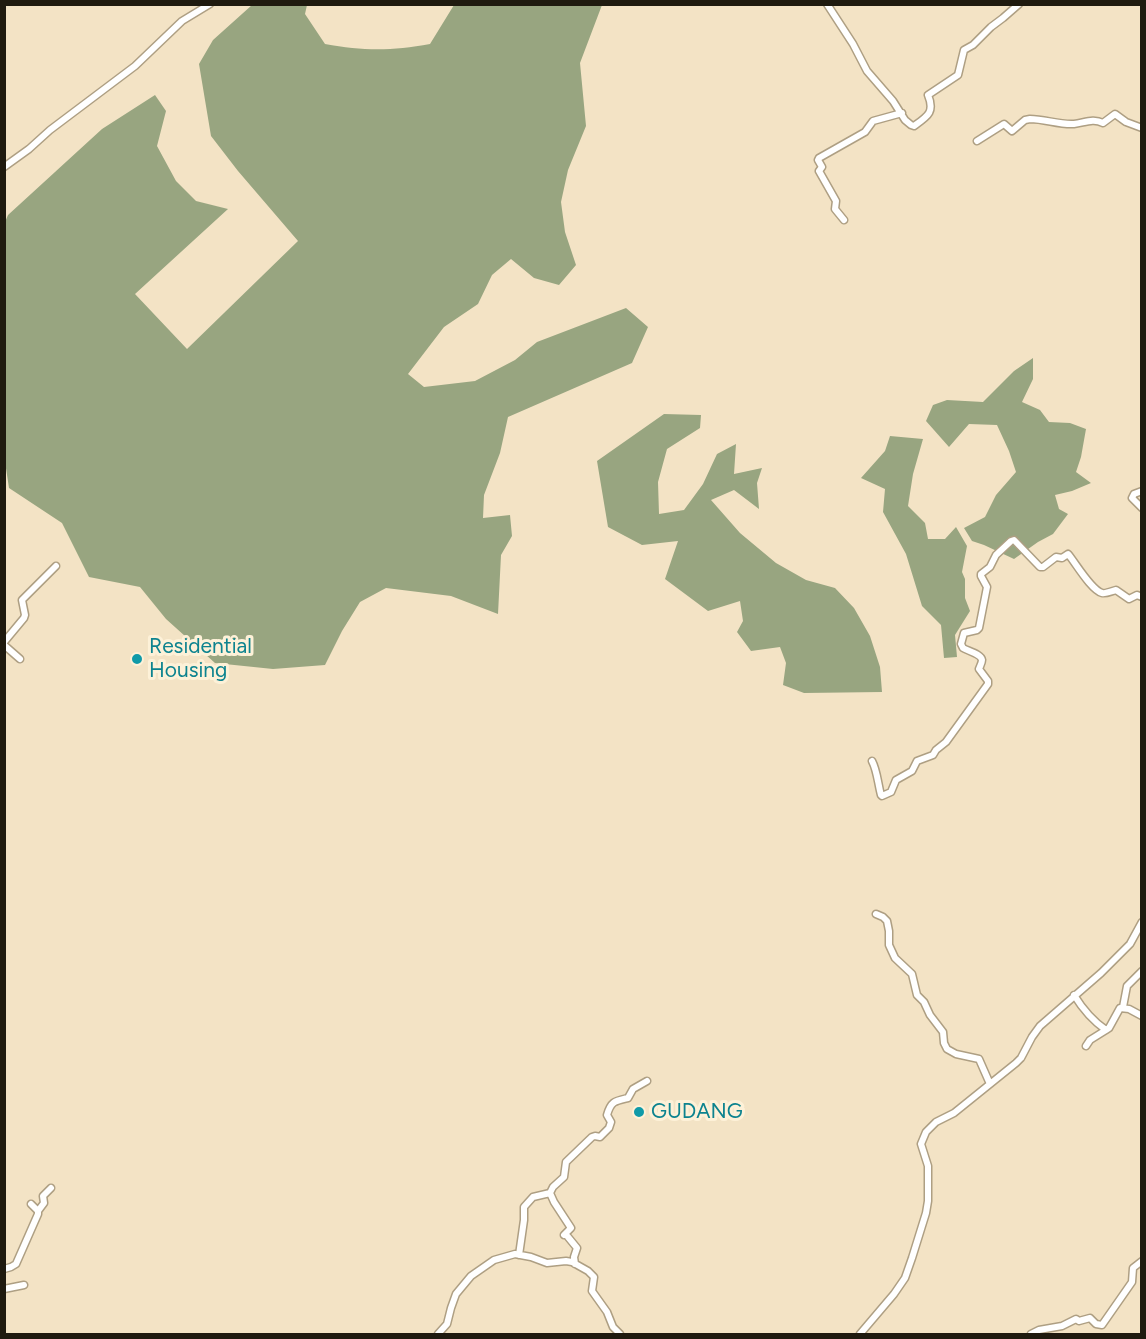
<!DOCTYPE html>
<style>
body{margin:0}
#map{position:relative;width:1146px;height:1339px;overflow:hidden;background:#f3e3c5;font-family:Figtree,sans-serif}
canvas{display:block}
.frame{position:absolute;inset:0;border:6px solid #1f1a0f;pointer-events:none}
</style>
<div id="map">
<canvas width="1146" height="1339"></canvas>
<div class="frame"></div>
</div>
<script>
const context = document.querySelector('canvas').getContext('2d');
context.lineJoin = 'round';
function fill(path, color) { context.fillStyle = color; context.fill(path, 'evenodd'); }
function stroke(path, color, width, dash) { context.strokeStyle = color; context.lineWidth = width; context.lineCap = dash ? 'butt' : 'round'; context.setLineDash(dash || []); context.stroke(path); }
function label(font, color, halo, rows, align = 'center') {
  context.font = font + ' Figtree,sans-serif'; context.lineWidth = 6; context.setLineDash([]); context.textBaseline = 'middle'; context.strokeStyle = halo; context.fillStyle = color; for (const [text, x, y, turn = 0] of rows) {
    context.save(); context.translate(x, y); context.rotate((+turn || 0) * Math.PI / 180); context.textAlign = isNaN(turn) ? turn : align; if (halo) context.strokeText(text, 0, 0); context.fillText(text, 0, 0); context.restore();
  }
}
fill(new Path2D(`
 M252,5H307L305,14L325,44C363,51 392,51 430,44L454,5H602L580,63L586,126L568,170L561,202L565,232L576,265L559,285L534,278L511,259L492,275L478,304L444,327L408,374L424,387L475,381L515,360L537,342L626,308L648,327L632,363L508,417L500,453L484,495L483,518L510,515L512,536L501,555L498,614L451,596L386,588L360,602L342,631L325,665L273,669L215,663L166,619L140,587L89,577L62,523L9,488L4,455L5,222L8,215L102,129L155,95L166,111L157,146L176,181L196,201L228,209L135,294L187,349L298,241L238,171L211,136L199,64L213,40Z
 M1033,358V379L1022,402L1040,410L1049,422L1070,423L1086,429L1081,457L1076,472L1091,483L1072,491L1055,495L1059,509L1068,514L1053,534L1038,542L1014,559L984,545L972,541L964,528L985,517L996,495L1016,472L1009,451L997,425L969,424L949,447L926,421L933,405L947,400L983,402L1014,371Z
 M664,414L701,415L700,428L667,449L658,482L659,514L684,510L703,484L717,454L736,444L734,474L762,468L757,483L759,509L734,490L711,500L740,533L776,563L806,580L835,588L854,608L870,636L880,667L882,692L804,693L783,685L786,663L780,647L751,651L737,632L743,621L740,601L708,611L665,579L678,541L642,545L608,527L597,461Z
 M890,436L923,439L913,474L908,506L925,523L928,539H945L956,527L967,546L962,572L965,579V598L970,611L955,635L957,657L944,658L941,625L922,606L906,554L883,512L885,489L861,478L885,451Z`), '#98a580');
const street = new Path2D(`
 M827,4L853,44L867,71L893,101L905,120L911,125L914,126C928,116 935,112 928,95L958,75L964,50L973,45L991,27L1003,18L1019,4
 M977,141L1004,124L1012,131L1025,120L1030,119C1045,119 1059,125 1074,124C1084,123 1093,118 1103,123L1115,114L1126,122L1142,128
 M4,167L29,149L50,130L135,66L182,21L210,4
 M844,220L835,209L836,201L819,171L822,167L818,160L819,158L865,132L873,121L902,113
 M1142,491L1134,494L1132,498L1142,508
 M4,642L24,618L25,615L22,600L56,566
 M4,645L20,659
 M872,761C877,770 878,784 881,795L882,796L891,792L896,780L912,771L917,761L933,755L936,750L946,742L988,684V681L979,669C980,666 982,663 982,660C981,654 968,651 963,648L961,644L964,633L977,630L979,628L987,587L981,576V574L990,567L996,555L1011,541L1014,540L1040,567H1043L1056,557L1062,558L1068,554C1075,562 1091,590 1102,593C1106,594 1112,591 1116,590L1129,599L1137,595L1142,597
 M876,914L883,917L887,921L889,931V945L895,958L912,974L917,995L924,1002L930,1015L943,1032L944,1043L947,1049L956,1054L979,1059L990,1084
 M1074,995C1082,1008 1093,1021 1106,1030L1109,1028L1120,1008L1129,1009L1142,1016
 M1123,1007L1127,986L1142,971
 M1086,1046L1090,1040L1106,1030
 M550,1193L554,1202L571,1228L564,1235
 M38,1211L44,1203L43,1196L51,1188
 M568,1237L577,1248L574,1257L575,1264
 M519,1255L524,1220V1207L533,1197L550,1193L553,1187L564,1177L566,1162L592,1137L595,1136L600,1137L609,1128L611,1122L607,1115C611,1101 615,1101 628,1098L633,1089L647,1081
 M4,1269L11,1267L16,1264L38,1214V1211L31,1204
 M4,1289L24,1285
 M438,1334L447,1324L451,1308L456,1294L471,1276L494,1260L515,1254L531,1257L547,1263L566,1261L572,1262L588,1271L594,1277L592,1291L607,1312L613,1327L620,1334
 M860,1334L894,1294L905,1278L912,1258L926,1213L928,1201V1166L921,1144L926,1132L936,1122L954,1113L1016,1063L1021,1058L1032,1037L1040,1026L1101,973L1130,944L1142,922
 M1031,1334L1039,1330L1062,1326L1076,1319L1079,1321L1090,1318L1096,1324L1102,1325L1132,1282L1133,1268L1142,1261`);
stroke(street, '#ae9f83', 9);
stroke(street, '#fff', 6);
for (const [x, y, r, color] of [
 [137,659,6,"#0f9aa8"],
 [639,1112,6,"#0f9aa8"]
]) { const dot = new Path2D(); dot.arc(x, y, r, 0, 2 * Math.PI); context.fillStyle = color; context.fill(dot); stroke(dot, '#fdf1d8', 2); }
label('21px', '#0d838f', '#fdf1d8', [
 ["Residential",149,647],
 ["Housing",149,671],
 ["GUDANG",651,1112]
], 'left');
</script>
